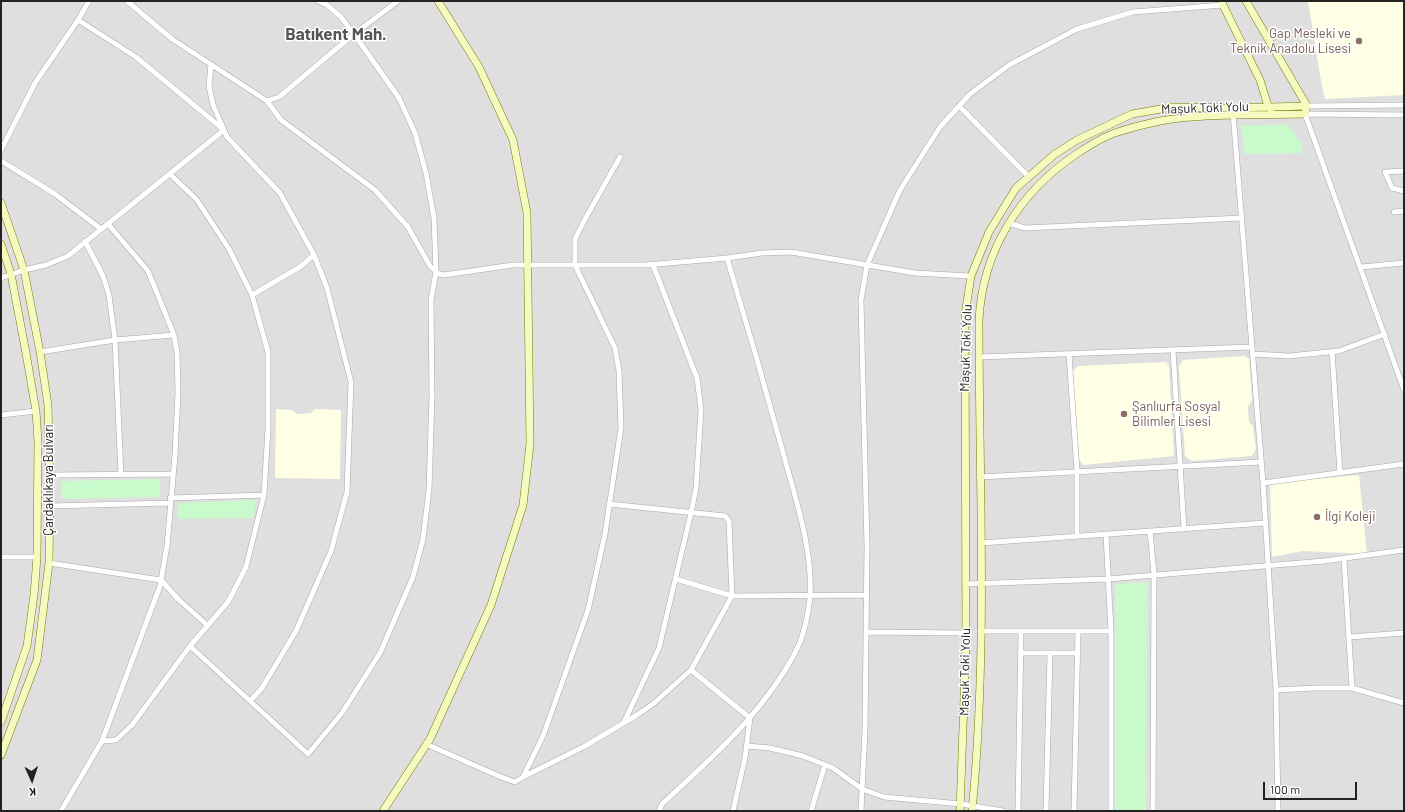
<!DOCTYPE html>
<meta charset="utf-8">
<style>
body{margin:0}
#map{position:relative;width:1405px;height:812px;overflow:hidden;background:#f2efe9;font-family:Barlow,sans-serif}
canvas{display:block}
.frame{position:absolute;inset:0;border:2px solid #222;pointer-events:none}
.north{position:absolute;left:12px;top:760px;width:40px;height:40px;-webkit-text-stroke:3px #fff;paint-order:stroke;rotate:177deg;font-size:11px;font-weight:700;line-height:16px;text-align:center;color:#222}
.north::after{content:'';display:block;margin:auto;width:14px;height:18px;background:#222;clip-path:polygon(50% 0,100% 100%,50% 72%,0 100%)}
.scale{position:absolute;left:1263px;top:782px;width:94px;height:18px;box-sizing:border-box;border:2px solid #222;border-top:0;padding-left:5px;font-size:12px;line-height:14px;white-space:nowrap;color:#222;-webkit-text-stroke:3px #fff;paint-order:stroke}
</style>
<div id="map">
<canvas width="1405" height="812"></canvas>
<div class="frame"></div>
<div class="north">K</div>
<div class="scale">100 m</div>
</div>
<script>
const context = document.querySelector('canvas').getContext('2d');
context.lineJoin = 'round';
function fill(path, color) { context.fillStyle = color; context.fill(path, 'evenodd'); }
function stroke(path, color, width, dash) { context.strokeStyle = color; context.lineWidth = width; context.lineCap = dash ? 'butt' : 'round'; context.setLineDash(dash || []); context.stroke(path); }
function label(font, color, halo, rows, align = 'center') {
  context.font = font + ' Barlow,sans-serif'; context.lineWidth = 3; context.setLineDash([]); context.textBaseline = 'middle'; context.strokeStyle = halo; context.fillStyle = color; for (const [text, x, y, turn = 0] of rows) {
    context.save(); context.translate(x, y); context.rotate((+turn || 0) * Math.PI / 180); context.textAlign = isNaN(turn) ? turn : align; if (halo) context.strokeText(text, 0, 0); context.fillText(text, 0, 0); context.restore();
  }
}
fill(new Path2D(`
 M1,1H1404V811H1Z`), '#e0dfdf');
fill(new Path2D(`
 M1308,1H1404V95L1325,99L1321,81Z
 M1245,356L1249,359L1252,400L1248,407L1249,422L1253,426L1256,449L1252,456L1192,461L1185,456L1179,366L1183,360Z
 M1166,362L1169,366L1174,456L1083,465L1079,459L1073,371L1078,366Z
 M276,409L292,410L297,414L311,413L315,409L341,410L340,479L275,478Z
 M1359,475L1367,554L1302,551L1272,557L1270,483Z`), '#ffffe5');
fill(new Path2D(`
 M1288,124L1302,145L1303,153L1244,154L1242,126Z
 M160,479L159,497L61,499V481Z
 M256,500L253,518L177,519L179,503Z
 M1148,582L1146,811H1115V584Z`), '#c8facc');
const street = new Path2D(`
 M127,1L172,39L267,101L281,120L375,190L408,227L430,266L439,274L444,275L513,265H646L727,258L762,253L791,252L915,273L971,276
 M211,64L209,86L213,105L227,137L280,193L314,255L327,288L351,382L347,492L331,551L296,631L262,688L250,701
 M267,101L279,97L354,34L398,1
 M959,106L1028,176
 M1307,106L1404,105
 M1233,113L1263,483L1276,690L1278,811
 M1404,115L1305,114L1404,390
 M1,150L35,83L78,20
 M1,161L55,194L101,229
 M1404,171L1385,172L1392,188L1404,191
 M1394,212L1404,211
 M1008,223L1025,228L1242,218
 M85,241L103,276L109,295L115,340L121,475
 M1361,267L1404,263
 M1,278L24,270L46,265L68,256L224,130L136,57L78,20L89,1
 M252,295L300,267L314,255
 M1173,350L1184,529
 M1332,351L1340,473
 M40,352L115,340L174,335
 M1069,354L1077,471V536
 M1253,354L1289,356L1339,351L1385,334
 M979,357L1252,347
 M1,415L36,411
 M50,475L173,474
 M979,477L1261,462
 M1263,483L1404,464
 M170,498L264,495
 M50,506L169,503
 M1150,531L1154,574L1153,811
 M1106,534L1111,631V811
 M981,543L1265,523
 M1,557H37
 M1344,559L1352,688
 M49,563L161,580L178,599L207,625
 M676,579L732,596L866,595
 M967,584L1108,579L1324,561L1404,550
 M980,631H1111
 M866,632L966,633
 M1349,637L1404,633
 M190,646L308,754L342,713L380,653L413,577L423,539L429,490L432,396L431,300L436,272L434,218L426,173L415,133L399,98L354,34L341,17L327,5L318,1
 M1021,653H1050
 M691,670L750,718L745,758L733,811
 M1276,690L1315,688H1352L1404,703
 M624,722L659,648L691,513L696,488L701,410L697,378L653,265
 M102,741L116,740L132,725L190,646L228,602L246,567L264,495L268,428V352L252,295L229,249L197,200L170,174
 M426,744L501,777L515,782L523,777L543,736L588,610L605,534L621,428L619,371L615,348L575,265V239L584,221L620,157
 M747,746L770,748L803,756L833,768L862,789L884,797L961,804L1003,811
 M523,777L585,746L637,715L653,704L691,670L732,596L729,521L725,516L609,504
 M61,811L102,741L160,586L167,546L175,455L178,392L177,353L174,335L148,271L108,224
 M659,811L662,804C711,759 763,713 795,653C804,636 808,616 810,597C813,551 796,500 784,456C766,390 747,324 727,258
 M811,811L825,765
 M861,811L865,730L867,546L861,300L867,265L900,190L940,127L970,94L1009,65L1077,29L1133,12L1223,5
 M1018,811L1021,632
 M1046,811L1050,653H1078
 M1074,811L1078,631`);
const secondary = new Path2D(`
 M1221,1L1260,80L1268,106L1271,109
 M1246,1L1307,106
 M1,203L24,270L40,352L48,405L50,495L49,563L37,660L1,755
 M1,244L11,274L26,353L36,411L38,442L37,557L34,595L27,646L1,722
 M383,811L430,739L491,605L523,505L530,444L527,213L513,140L479,67L438,1
 M960,811L966,644L965,315L971,276L989,232L1016,188L1055,154L1077,140L1132,114L1172,107L1233,108L1307,106
 M972,811C988,649 979,484 979,321C982,251 1020,191 1078,153C1090,145 1104,136 1118,132C1132,127 1146,124 1160,121C1203,113 1260,115 1305,114L1307,106`);
stroke(street, '#a9a9a9', 6);
stroke(secondary, '#707d05', 8);
stroke(street, '#fff', 5);
stroke(secondary, '#f7fabf', 7);
for (const [x, y, r, color] of [
 [1359,41,4,"#8d6e63"],
 [1124,414,4,"#8d6e63"],
 [1317,517,4,"#8d6e63"]
]) { const dot = new Path2D(); dot.arc(x, y, r, 0, 2 * Math.PI); context.fillStyle = color; context.fill(dot); stroke(dot, '#fff', 1.5); }
label('13px', '#785e54', '#fff', [
 ["Gap Mesleki ve",1351,34,"right"],
 ["Teknik Anadolu Lisesi",1351,49,"right"],
 ["Şanlıurfa Sosyal",1132,407],
 ["Bilimler Lisesi",1132,422],
 ["İlgi Koleji",1325,517]
], 'left');
label('13px', '#222', '#fff', [
 ["Maşuk Toki Yolu",1205,108,-2],
 ["Maşuk Toki Yolu",966,348,-88],
 ["Çardaklıkaya Bulvarı",49,480,-90],
 ["Maşuk Toki Yolu",965,672,-89]
]);
label('bold 17px', '#555', '#fff', [
 ["Batıkent Mah.",336,34]
]);
</script>
